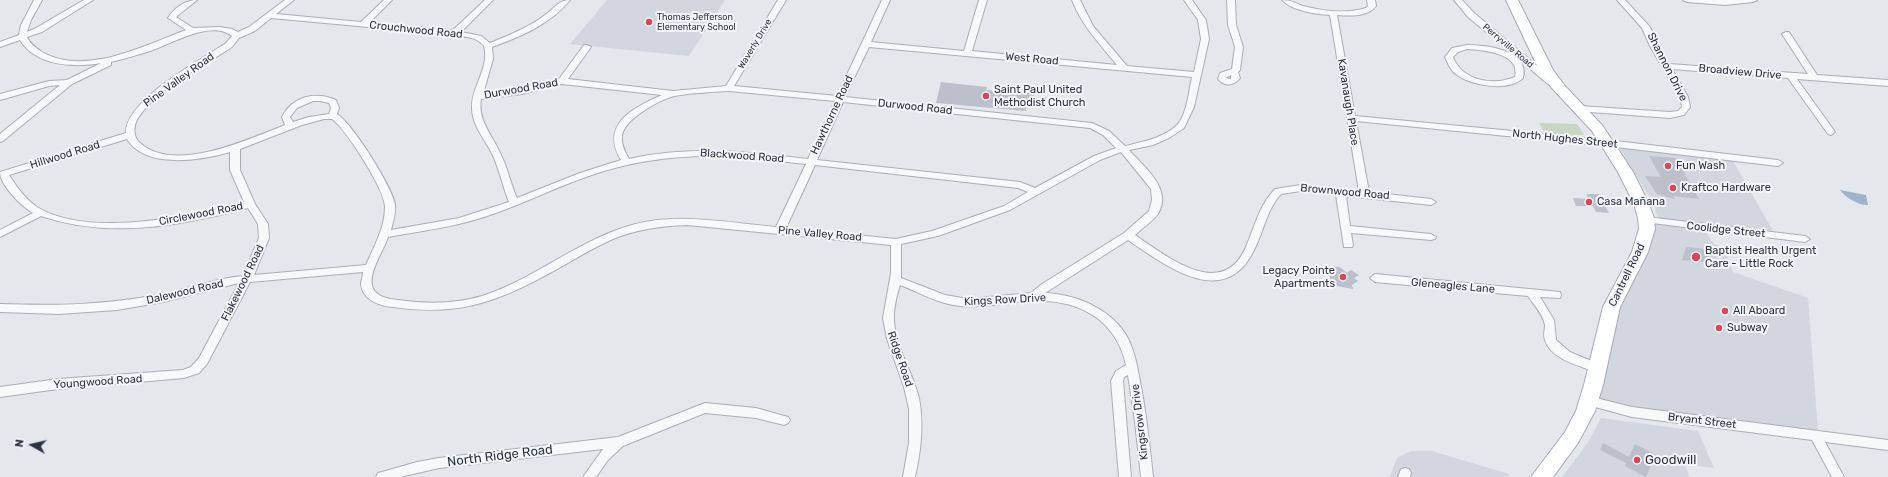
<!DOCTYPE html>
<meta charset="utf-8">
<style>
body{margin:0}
#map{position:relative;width:1888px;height:477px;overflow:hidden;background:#e4e7ec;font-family:Rubik,sans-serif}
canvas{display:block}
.north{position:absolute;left:12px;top:425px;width:40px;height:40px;-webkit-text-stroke:3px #f4f6f9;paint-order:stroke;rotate:278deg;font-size:11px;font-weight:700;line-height:16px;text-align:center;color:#2b3445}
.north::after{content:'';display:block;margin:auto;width:14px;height:18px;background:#2b3445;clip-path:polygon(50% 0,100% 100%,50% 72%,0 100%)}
</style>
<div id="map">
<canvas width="1888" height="477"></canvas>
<div class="north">N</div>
</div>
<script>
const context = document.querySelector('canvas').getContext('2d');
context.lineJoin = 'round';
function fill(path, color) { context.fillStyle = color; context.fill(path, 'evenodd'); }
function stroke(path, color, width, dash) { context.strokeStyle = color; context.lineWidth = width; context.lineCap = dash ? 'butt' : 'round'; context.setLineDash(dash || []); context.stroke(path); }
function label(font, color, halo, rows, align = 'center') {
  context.font = font + ' Rubik,sans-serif'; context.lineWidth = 4; context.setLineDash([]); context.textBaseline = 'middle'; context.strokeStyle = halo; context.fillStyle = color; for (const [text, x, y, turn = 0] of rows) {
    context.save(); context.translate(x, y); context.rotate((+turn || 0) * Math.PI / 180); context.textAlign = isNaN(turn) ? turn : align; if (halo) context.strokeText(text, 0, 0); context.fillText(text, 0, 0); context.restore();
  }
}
fill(new Path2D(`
 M607,0H725L689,56L570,44Z
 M1619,148L1732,159L1773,231L1659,219L1656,213L1655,206Z
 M1647,220L1699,227L1705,231L1714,244L1723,247L1733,272L1808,298L1818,431L1748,427L1588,401Z
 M1601,418L1698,431L1714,468L1685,464L1689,477H1562L1589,441Z
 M1411,451H1432L1509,474L1507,477H1390L1397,458Z`), '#d2d6de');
fill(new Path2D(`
 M1539,123L1577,124L1584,135L1545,134Z`), '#c9d6c5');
fill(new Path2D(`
 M1840,190L1866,195L1868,205C1859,206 1845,197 1840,190Z`), '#9fb4cc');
fill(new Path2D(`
 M941,82L987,87L986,90L1035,93L1032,103L1027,102L1026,111L936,103Z
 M1649,156L1676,158L1699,199L1673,196L1675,199L1657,194L1645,176L1661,177Z
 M1586,194H1599L1609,213L1596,212L1593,206H1576L1573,198L1589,199Z
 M1686,247L1705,249L1713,263L1682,260Z
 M1328,266L1340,267L1347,273L1351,270L1359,275L1354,278L1358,281L1352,285L1353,289L1331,285Z
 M1603,443L1629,457L1635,444L1656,455L1646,477L1625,466L1626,463L1600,450Z`), '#bbc0ca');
const street = new Path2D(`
 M34,0H42L31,20L27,32L36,28L84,0H93L42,32L27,37C30,44 36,48 42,52C85,77 145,45 186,30L168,18C174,8 185,0 197,0L176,17L193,28L219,27L232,29L238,32L249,27L285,0H294L276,14L361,22L384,0H392L369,23L453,30L485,0H493L461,32L481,36L490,43C510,35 532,26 549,12C556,6 560,0 570,0C551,24 520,37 492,47L493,59L483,94L522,88L559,79L584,45H587L591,47L568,79L673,91L726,86L778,0H786L734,86L837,96L882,0H890L871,42L964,51L979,0H987L972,51L1117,65C1100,44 1082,26 1072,0H1080L1093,26L1127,66L1194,72L1201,39L1198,20L1184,0H1192L1206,20L1209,39L1194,107L1184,128L1169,138L1153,145L1129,150C1144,167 1173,189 1158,214C1152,222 1142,228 1135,235C1165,255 1221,301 1245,249C1255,227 1258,207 1275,189L1301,185L1359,191L1330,15C1315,14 1293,11 1282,0C1291,0 1295,3 1303,6C1322,11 1347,14 1366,8L1368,6L1367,0H1375L1376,6C1368,17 1350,16 1337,15L1355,116L1607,140L1778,160L1783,163L1778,166L1607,146L1356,121L1369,192L1431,199L1436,202L1431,205L1346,196L1350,226L1431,234L1436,237L1435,239L1431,240L1351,233L1353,245L1352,247H1344L1336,195L1301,191L1281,194C1267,209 1264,230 1255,248C1226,312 1166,266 1128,240L1045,293C1075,294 1108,308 1125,333C1136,351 1138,372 1142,392C1147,420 1150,448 1153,477H1141L1135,422L1128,375L1124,377L1123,381L1131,477H1119L1111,381L1116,371L1126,365C1116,319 1078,299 1032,301C1008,302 984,308 960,306C938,304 919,292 900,285C897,294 895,303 894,312C892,343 912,369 919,398C924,424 921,451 915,477H903L909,443V409L904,387L887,339L883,318L891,273V245L687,225C661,226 637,229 613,239C590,249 569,263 546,275C493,304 454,316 393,307C380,306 362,300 361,284C361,281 363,276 363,272L250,282L207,364L199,373L184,378L58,389L0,397V387L58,379L183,370L191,367L199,358L239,283L163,302L117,310L59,314L0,312V304C57,306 106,305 162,294C189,289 216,278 243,276L259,238L258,224L248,208C180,226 109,239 41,216L0,237V230L33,213C21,206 0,185 0,172L126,133C125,100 201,60 226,43L232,36C211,19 171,44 150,51C137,55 124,59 111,62V65L72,84L3,141L0,142V134L60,85L49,86L0,100V94L49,81L67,80L101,63C74,68 36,66 20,40L0,47V42L19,35L21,25ZM271,18L455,35C466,37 477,37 484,46C490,68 471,87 472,108C472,127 487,141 494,158C500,172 503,187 509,202L459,218L391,230C393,222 396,213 395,205C393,188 352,123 337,114L339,108L336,100C316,91 292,96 282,117L285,125C249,139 175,174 140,143C133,137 133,126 138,118C158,88 202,67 232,47L239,38L255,31ZM869,47L1192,77C1189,90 1187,115 1177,125C1164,138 1142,142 1125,146L1109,131L1092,123L845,97ZM562,84L662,95C632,108 600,125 621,160L580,173L517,198C511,185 508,170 502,157C494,137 477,121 481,99L522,94ZM729,91L835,101L808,159C748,152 689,145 629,159C625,152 621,144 622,136C624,119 659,100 674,96C692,93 711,92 729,91ZM313,101H320L329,103L331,108L329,114L309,117L293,122L290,117L297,108ZM843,102L1090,128L1103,135L1116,148L1094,156L1035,188L1020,182L817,160ZM324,119H332C346,129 385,190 385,207C385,228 374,246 366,265L254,275L269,238L268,224L255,204L240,170V149L302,125ZM127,139C146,170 202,160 230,152V170L244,202C191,217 87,238 37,207C25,199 17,187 9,175ZM1121,152L1151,189L1152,200L1149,211L1124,233L1042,284L1031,293L968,299L945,295L901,278V244L938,236L1010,210L1100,160ZM711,156L750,158L806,164L776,227C729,223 679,212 632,225C578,240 535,279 482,296C455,304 426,304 398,300C389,299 374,297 372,285C369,271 384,250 388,237C421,231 455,227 487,216C520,205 552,189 586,177C627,162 668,156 711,156ZM815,165L1018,188L1028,192L1004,206L932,231L896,239L786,228Z
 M1227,0H1235L1236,25L1243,47L1240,70L1238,72L1240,78C1234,86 1225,87 1218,79L1220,73L1232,69L1235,47L1228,25ZM1231,75V79L1226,78L1227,77Z
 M1454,0H1462L1474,13L1554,80V84H1548L1468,17Z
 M1617,0H1625L1650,27L1658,46L1669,64L1808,74L1782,34L1786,32H1789L1817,75L1888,80V86L1797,79L1835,132L1831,135L1828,134L1788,78L1672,69L1688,97L1690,107L1684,115L1670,118L1577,111L1576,109L1580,106L1670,112L1678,111L1682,107L1680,97L1650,46L1642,28Z
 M1683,0H1757L1753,2L1725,5L1687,2Z
 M1467,45C1487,45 1530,50 1523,78C1509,92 1472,86 1457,75C1451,71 1448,64 1445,57L1452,48ZM1467,49C1483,50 1521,53 1515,77C1494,86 1462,81 1453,57L1458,52Z
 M1647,217L1805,236L1810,239L1805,242L1644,222L1642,220L1644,218Z
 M1375,274L1560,292L1561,295L1560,298L1540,297L1554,320L1556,340L1570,352L1601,365L1603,368L1601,371L1597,372L1593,371C1577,365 1551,359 1545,340C1543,335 1545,330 1545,325C1543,314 1534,305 1528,296L1375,282L1370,278Z
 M1588,396L1632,407L1888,440V450L1825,442L1844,477H1832L1812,440L1632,417L1584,404L1582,401L1584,398Z
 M705,403L756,408L788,417L790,420L788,423L784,425L756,418L705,413L623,446L608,460L596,477H583L603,449L439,468L400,477H376L378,473L382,472L417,462L439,458L618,437Z
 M1405,468L1409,469L1411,473L1410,477H1398L1401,469Z`);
const primary = new Path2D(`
 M1506,0H1518L1553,70L1565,86L1602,125L1633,172L1649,204L1654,218L1655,229L1648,252L1620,307L1603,385L1595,411L1578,443L1553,477H1531L1565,432L1576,411L1584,385L1603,307L1632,252L1639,229L1638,218L1634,204L1618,172L1592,131L1551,87L1539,70Z`);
stroke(street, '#a9aeb7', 2);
stroke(primary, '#a3abb8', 2);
fill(street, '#f7f8fa');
fill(primary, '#fff');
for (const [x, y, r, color] of [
 [649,22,4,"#d1495b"],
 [986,96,4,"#d1495b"],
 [1668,166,4,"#d1495b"],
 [1673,188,4,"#d1495b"],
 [1589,202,4,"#d1495b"],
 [1696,257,5,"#d1495b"],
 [1343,277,4,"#d1495b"],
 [1725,311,4,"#d1495b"],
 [1719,328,4,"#d1495b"],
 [1637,460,4,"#d1495b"]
]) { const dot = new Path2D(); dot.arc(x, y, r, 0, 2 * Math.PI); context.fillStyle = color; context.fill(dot); stroke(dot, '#f4f6f9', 1.5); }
label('9px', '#2b3445', '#f4f6f9', [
 ["Thomas Jefferson",657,17],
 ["Elementary School",657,27]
], 'left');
label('9px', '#2b3445', '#f4f6f9', [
 ["Waverly Drive",755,44,-59],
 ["Perryville Road",1508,46,40]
]);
label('11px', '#2b3445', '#f4f6f9', [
 ["Crouchwood Road",416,30,6],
 ["West Road",1032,59,5],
 ["Shannon Drive",1667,67,63],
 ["Broadview Drive",1740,72,5],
 ["Pine Valley Road",179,80,-36],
 ["Durwood Road",521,89,-10],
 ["Kavanaugh Place",1348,102,81],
 ["Durwood Road",915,107,6],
 ["Hawthorne Road",832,115,-65],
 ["North Hughes Street",1565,139,6],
 ["Hillwood Road",65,155,-17],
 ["Blackwood Road",742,156,4],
 ["Brownwood Road",1345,192,5],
 ["Circlewood Road",201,214,-11],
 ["Coolidge Street",1726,230,6],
 ["Pine Valley Road",820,234,5],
 ["Cantrell Road",1627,275,-64],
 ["Flakewood Road",243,283,-64],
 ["Gleneagles Lane",1453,286,5],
 ["Dalewood Road",185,292,-13],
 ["Kings Row Drive",1005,300,-3],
 ["Ridge Road",900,359,71],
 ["Youngwood Road",98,382,-4],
 ["Bryant Street",1702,421,7],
 ["Kingsrow Drive",1140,422,-97]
]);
label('11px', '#2b3445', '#f4f6f9', [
 ["Saint Paul United",994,90],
 ["Methodist Church",994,103],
 ["Fun Wash",1676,166],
 ["Kraftco Hardware",1681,188],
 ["Casa Mañana",1597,202],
 ["Baptist Health Urgent",1705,251],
 ["Care - Little Rock",1705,264],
 ["Legacy Pointe",1335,271,"right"],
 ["Apartments",1335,284,"right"],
 ["All Aboard",1733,311],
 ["Subway",1727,328]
], 'left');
label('13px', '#2b3445', '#f4f6f9', [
 ["North Ridge Road",500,456,-7]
]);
label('13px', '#2b3445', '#f4f6f9', [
 ["Goodwill",1645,460]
], 'left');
</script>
